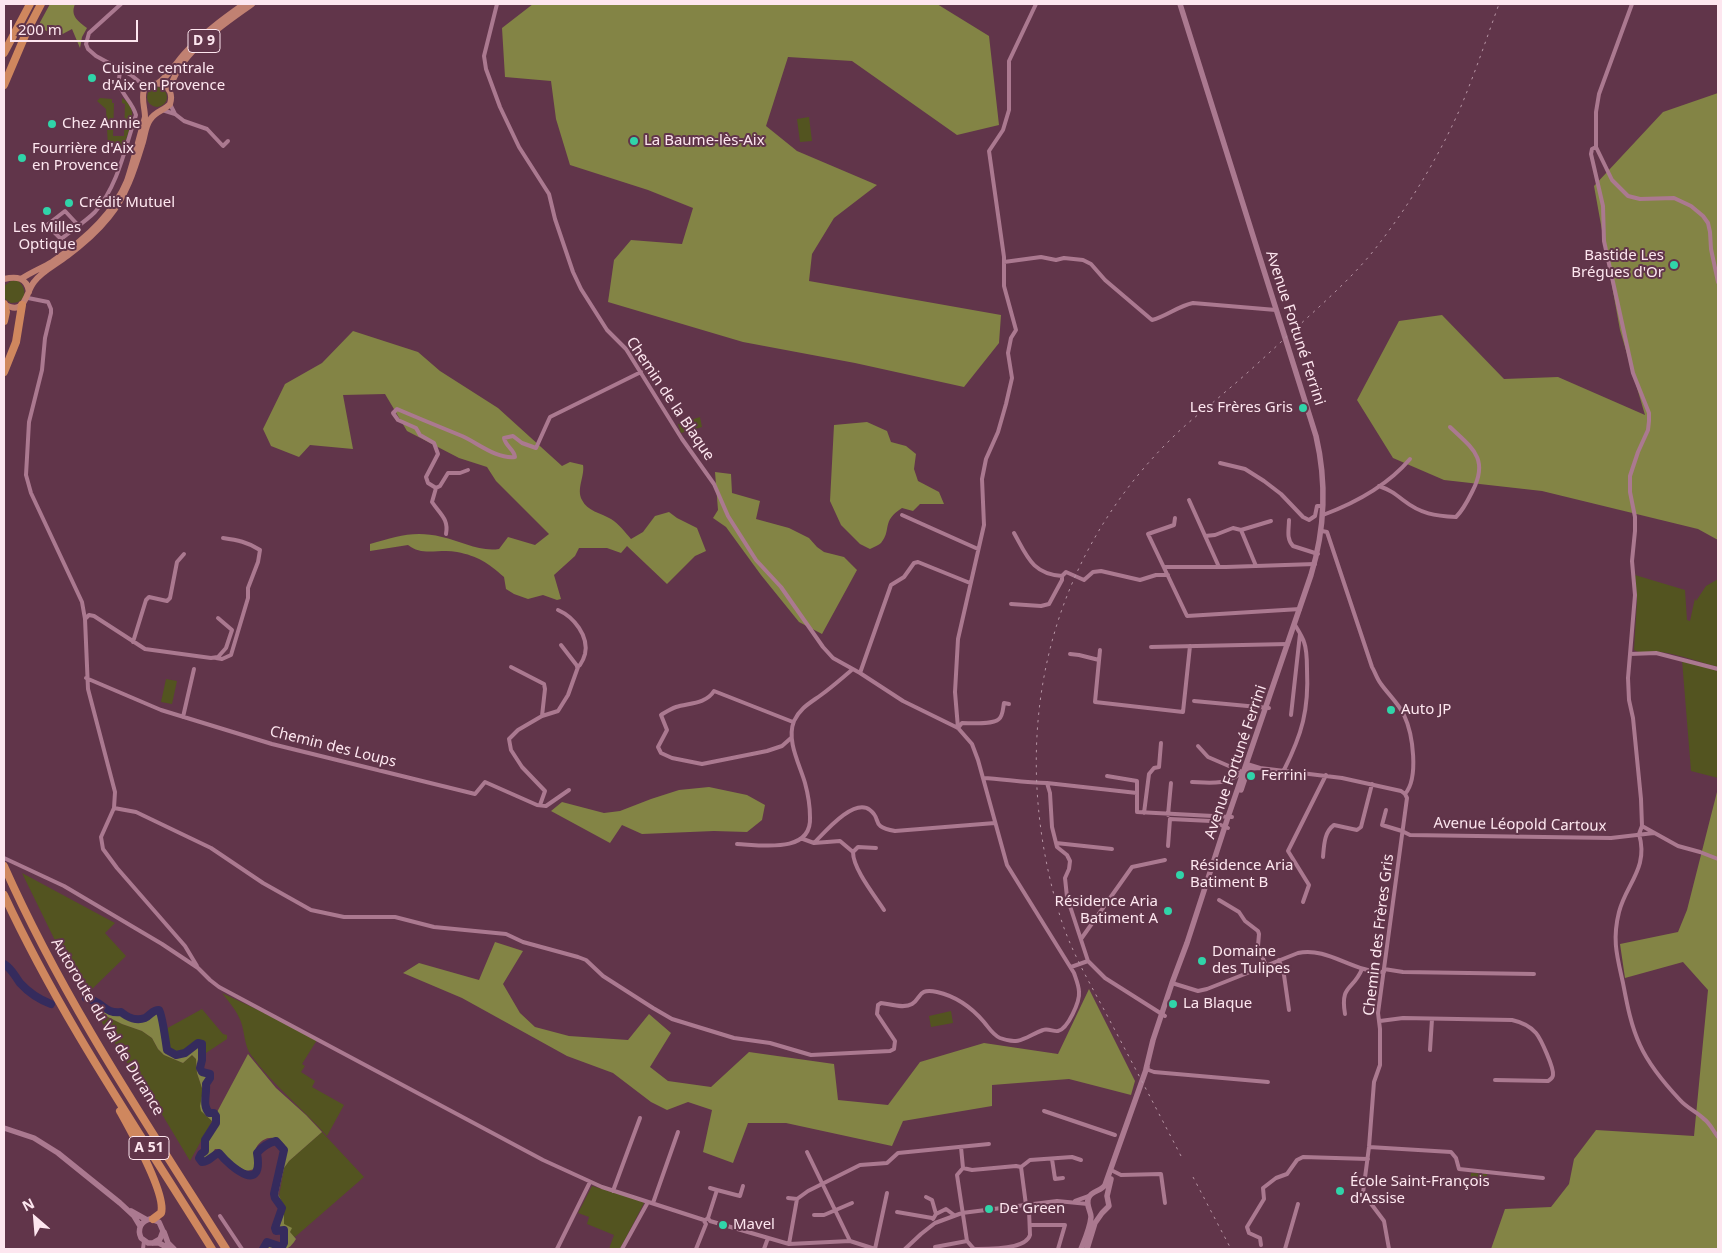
<!DOCTYPE html>
<meta charset="utf-8">
<style>
body{margin:0}
#map{position:relative;width:1722px;height:1253px;overflow:hidden;background:#61354a;font-family:"Noto Sans",sans-serif}
canvas{display:block}
.frame{position:absolute;inset:0;border:5px solid #fde6ef;pointer-events:none}
.north{position:absolute;left:10px;top:1193px;width:50px;height:50px;-webkit-text-stroke:4px #61354a;paint-order:stroke;rotate:333deg;font-size:14px;font-weight:700;line-height:20px;text-align:center;color:#fde6ef}
.north::after{content:'';display:block;margin:auto;width:18px;height:22px;background:#fde6ef;clip-path:polygon(50% 0,100% 100%,50% 72%,0 100%)}
.scale{position:absolute;left:10px;top:20px;width:128px;height:22px;box-sizing:border-box;border:2px solid #fde6ef;border-top:0;padding-left:6px;font-size:15px;line-height:18px;white-space:nowrap;color:#fde6ef;-webkit-text-stroke:4px #61354a;paint-order:stroke}
</style>
<div id="map">
<canvas width="1722" height="1253"></canvas>
<div class="frame"></div>
<div class="north">N</div>
<div class="scale">200 m</div>
</div>
<script>
const context = document.querySelector('canvas').getContext('2d');
context.lineJoin = 'round';
function fill(path, color) { context.fillStyle = color; context.fill(path, 'evenodd'); }
function stroke(path, color, width, dash) { context.strokeStyle = color; context.lineWidth = width; context.lineCap = dash ? 'butt' : 'round'; context.setLineDash(dash || []); context.stroke(path); }
function label(font, color, halo, rows, align = 'center') {
  context.font = font + ' "Noto Sans",sans-serif'; context.lineWidth = 4; context.setLineDash([]); context.textBaseline = 'middle'; context.strokeStyle = halo; context.fillStyle = color; for (const [text, x, y, turn = 0] of rows) {
    context.save(); context.translate(x, y); context.rotate((+turn || 0) * Math.PI / 180); context.textAlign = isNaN(turn) ? turn : align; if (halo) context.strokeText(text, 0, 0); context.fillText(text, 0, 0); context.restore();
  }
}
fill(new Path2D(`
 M147 97a10 10 0 1 1 20 0a10 10 0 1 1-20 0Z
 M100,98L112,99V103H114L113,136H124L125,104L122,103V98C142,109 127,134 122,150L108,147L106,109L97,101Z
 M809,117L812,141L800,142L797,119Z
 M11,281H18C28,289 27,303 11,303L4,298V286Z
 M700,417L702,427L681,433L678,424Z
 M1635,575L1685,590L1687,620L1690,621L1695,598L1696,601L1706,586L1718,579V667C1699,662 1681,655 1661,652C1653,651 1642,655 1634,650L1637,601Z
 M1682,660L1718,671V778L1691,771Z
 M166,679L177,681L172,704L161,702Z
 M22,873L115,923L105,933L126,956L89,992L67,965Z
 M222,993L273,1017L317,1040L302,1064L305,1066L301,1072L315,1081L312,1087L344,1105L327,1136C302,1108 273,1085 251,1055C244,1045 245,1033 241,1022C237,1011 229,1002 222,993Z
 M96,1001L99,1003L102,1014L122,1024L142,1031L152,1038L158,1049L164,1055L183,1063L192,1055L196,1059L197,1073L203,1091L204,1114L212,1121L190,1161L154,1101L155,1099L146,1093L93,1008Z
 M202,1009L223,1034L227,1035V1039L203,1055V1044C192,1037 180,1064 169,1049C166,1045 166,1035 164,1030Z
 M951,1011L953,1023L931,1027L929,1016Z
 M322,1132L364,1177L295,1237L293,1236L284,1224V1206L279,1197L284,1168L289,1161Z
 M1471,1173L1487,1174V1184L1470,1182Z
 M592,1186L643,1201L644,1203L620,1249H609L614,1235L587,1224L589,1217L578,1213Z`), '#535420');
fill(new Path2D(`
 M50,4H75C70,16 78,21 87,28L82,37L80,48L72,29L57,37L38,26Z
 M533,4H937L989,36L999,125L957,135L852,61L788,57L766,126L797,151L877,185L834,218L812,254L809,281L1001,315L999,343L964,387L855,363L743,342L608,302L614,260L631,240L682,244L693,208L648,190L570,165L556,119L551,81L505,77L502,28Z
 M1718,93V540L1698,529L1542,491L1444,480L1393,458L1357,400L1399,321L1442,315L1504,379L1558,377L1645,415L1620,330L1594,186L1663,112Z
 M353,331L418,352L440,371L498,408L562,466L570,462L583,465C585,476 576,489 582,500C587,511 601,513 611,519C619,524 625,532 631,539L643,532L655,516L669,512L677,518L697,528L706,551L695,556L667,584L627,546L621,553L607,548H579L575,556L554,575L561,599L557,600L543,595L528,599L514,594L506,589L504,577C488,563 478,556 457,552C440,548 423,557 408,545L370,551V544C397,537 413,530 442,537C461,541 479,552 499,549L508,537L535,545L549,534L496,481L487,467L459,458L407,431L385,394L343,395L353,449L310,445L299,457L271,446L263,429L285,384L322,363Z
 M867,422L887,431L891,442L906,446L916,454L914,469L918,481L939,492L944,504H920L913,511L902,508C881,521 892,530 881,543C879,545 874,547 870,549L860,544L841,525L830,501L834,425Z
 M715,472L731,474L732,493L760,501L756,519L789,528L809,538L817,547L824,552L844,557L857,570L822,634L799,622L761,575L726,527L713,518L718,510Z
 M709,787L747,795L765,805L762,820L747,832L714,831L642,834L622,825L610,843L551,811L562,802L604,813L620,811L651,799L679,790Z
 M1718,788V1249H1491L1505,1209L1551,1207L1569,1184L1574,1159L1596,1130L1694,1136L1708,990L1683,962L1625,978L1620,944L1678,932L1687,910Z
 M495,942L523,951L503,984L520,1013L535,1027L569,1036L628,1040L649,1014L671,1033L650,1067L668,1081L711,1087L749,1052L834,1064L838,1100L888,1105L920,1062L984,1043L1058,1054L1089,989L1135,1081L1131,1095L1069,1079L992,1085V1106L903,1121L892,1146L786,1123H748L733,1163L703,1152L712,1110L688,1102L667,1110L651,1102L613,1073L567,1056L462,998L403,973L419,963L479,980Z
 M99,1003L108,1013L122,1014L128,1018L135,1020L145,1018L155,1011H160L166,1050C184,1063 185,1047 200,1044C202,1054 197,1067 203,1074L209,1075L205,1084L206,1096L203,1105L207,1113L214,1114L215,1116L212,1121L201,1111L200,1106L203,1091L197,1073L196,1059L192,1055L183,1063L164,1055L158,1049L152,1038L142,1031L122,1024L102,1014Z
 M248,1054L276,1088L306,1115L322,1132L289,1161L284,1168L278,1194L284,1206V1224L292,1228L290,1232L296,1239C288,1252 284,1249 270,1249L266,1245L268,1243L282,1248L285,1245V1228L277,1229L276,1228L282,1215L283,1207L275,1195L287,1150C282,1135 264,1133 256,1148C253,1154 255,1162 255,1169L246,1171L231,1162L219,1149H215L208,1159L203,1161L201,1159L202,1154L208,1150L206,1139L217,1123L216,1114Z`), '#838445');
stroke(new Path2D(`
 M4,964C12,969 14,975 20,983C29,993 38,999 51,1004
 M86,998C104,1002 104,1014 121,1012C128,1018 137,1021 145,1018C151,1015 152,1010 159,1010C162,1014 166,1043 167,1050L176,1055L185,1053L198,1043L202,1044V1060L200,1068L202,1072L210,1074V1078L206,1084C207,1095 202,1105 209,1113H214L216,1116V1123L205,1140V1151L201,1154L199,1158L202,1162C211,1161 212,1155 219,1153C232,1169 264,1194 257,1153C262,1147 268,1143 276,1141L284,1150L274,1194L275,1198L282,1208L275,1228L276,1231L284,1230V1243L282,1247L267,1242L263,1249`), '#352b5d', 8);
stroke(new Path2D(`
 M121,4L89,33L86,44L88,49L96,56L131,75L141,83L151,84
 M1632,4L1599,94L1596,112V147L1592,149L1591,154L1603,206L1604,241L1633,373L1649,413V421L1648,430L1638,452L1630,476V492L1635,517V531L1632,561L1635,595L1628,678L1629,700L1633,718L1641,799L1642,826L1639,834
 M162,110L175,114L170,104
 M175,114L184,121L207,129L223,146L228,141
 M1596,147L1612,180L1628,196L1640,199L1674,198L1691,206L1703,216L1708,223L1710,232L1711,249L1718,282
 M78,225L65,211L47,225L61,239C72,230 85,222 95,212C118,186 125,148 136,115C131,97 113,91 121,70
 M1004,262L1041,257L1056,260L1064,258L1083,260L1091,264L1105,280L1152,320C1167,316 1178,306 1193,303L1276,310
 M28,298L48,302L51,309V313L45,338L42,370L29,422L26,475L31,493L82,602L85,619L88,689L115,792L114,808L101,837L103,849L117,868L185,946L197,966
 M1220,463L1245,469L1264,481L1281,494L1303,517L1309,520L1315,516L1317,506H1323
 M468,470L460,473H448L440,486L436,488L428,483L426,477L438,454L434,443L420,435L416,428L398,420L393,413L397,409C418,418 440,427 462,436C478,443 496,459 515,457C514,449 506,447 504,438L513,436L522,443L536,448L550,417L641,372
 M1379,486C1390,490 1394,493 1403,500C1421,514 1435,516 1456,517C1464,509 1468,500 1473,490C1489,458 1472,448 1450,427
 M436,488L432,502C440,514 449,519 446,534
 M1189,500L1219,567
 M902,515L978,549
 M1323,515C1355,503 1388,485 1410,459
 M1175,518L1174,525L1148,534L1187,616L1300,609
 M1289,520C1289,529 1286,539 1293,546L1318,554
 M1241,530L1256,566
 M1322,531L1327,532L1372,667C1375,672 1377,679 1381,684C1388,694 1399,704 1404,715C1413,734 1419,778 1405,794
 M1014,533C1027,556 1032,574 1062,576L1066,572L1084,580L1093,572L1101,571L1140,580L1156,575H1168
 M1205,536L1215,535L1233,528L1241,530L1271,521
 M1164,567H1226L1315,564
 M1011,604L1041,606L1049,604L1062,580V576
 M558,610C574,617 589,636 585,654C584,658 582,662 580,665L577,667
 M85,619L89,615L94,616L145,649L211,658L218,657L226,648L232,630L218,618
 M133,642L146,600L149,597L167,601L170,598L177,562L184,554
 M1151,647L1288,644
 M1100,650L1095,702L1183,712L1190,646
 M1070,654L1079,655L1099,660
 M1630,654L1656,653L1718,669
 M216,658L222,659L231,655L248,598V588L258,562L260,550C248,542 237,540 223,538
 M511,667L544,684L545,689L542,716L518,730L509,739L511,750L522,767L545,791L540,805
 M860,673L891,585L904,577L914,563L918,562L970,583
 M86,678L161,710L272,744L475,794L485,782L537,805L546,806L569,790
 M1194,701L1269,708
 M1291,715L1300,634
 M542,716L558,711L568,695L578,667L561,645
 M183,717L194,669
 M958,728L955,692L958,639L984,525L982,479L986,459L998,432L1006,404L1012,378L1008,353L1011,338L1016,330L1004,286V257L989,151L1003,130L1009,110V61L1036,4
 M958,728L962,723C972,723 992,725 999,719C1003,716 1003,708 1004,703L1009,704
 M791,738L782,746L767,751L702,764L672,758L661,753L658,747L667,730L661,715C666,712 670,709 676,707C689,703 706,704 714,691L793,722
 M1198,746L1208,757L1245,773
 M1247,764L1260,768
 M1248,769L1260,768L1342,778L1401,791L1405,794
 M1284,770C1302,734 1309,710 1307,669C1307,660 1307,650 1304,642C1302,636 1298,630 1295,625
 M1107,776L1137,781V812L1232,817
 M983,778C1004,779 1025,783 1047,783L1050,793L1052,827L1057,847L1067,855L1070,861L1069,869L1065,878L1067,897L1088,961L1105,978L1165,1016
 M1192,782C1214,783 1224,785 1243,772
 M1047,783L1137,793
 M114,808L136,812L211,848L263,883L311,910L344,917H395L434,927L506,934L523,942L578,957L586,960L603,976L653,1008L672,1019L734,1038L770,1043L811,1055L890,1051L894,1049L895,1041L877,1014L878,1005L881,1003C890,1004 904,1009 912,1004C922,998 917,988 937,992C955,996 972,1008 984,1022C989,1028 993,1035 1000,1038C1021,1046 1026,1036 1043,1030C1048,1028 1054,1032 1058,1031C1068,1029 1080,1001 1079,992C1079,986 1076,979 1074,973L1007,865L978,760L972,744L958,728L903,701L860,673L833,658L823,647L781,587L756,560L728,516L714,484L682,439L626,349L607,330L581,289L573,272L555,219L549,194L519,147L500,107L486,69L484,56L497,4
 M1386,810L1382,825L1402,831L1410,835L1611,838L1654,833
 M1144,813L1149,774L1154,768L1159,767L1161,743
 M1168,815L1171,783
 M1642,826L1678,846L1700,852L1718,859
 M1639,834C1649,868 1626,884 1619,912C1612,940 1617,956 1623,983C1627,1004 1631,1026 1640,1045C1649,1065 1665,1084 1680,1100C1687,1108 1697,1112 1704,1119C1710,1123 1713,1131 1718,1137
 M803,839L814,843L840,841L853,852
 M814,843C824,833 854,797 870,810C883,820 869,826 895,831L995,823
 M1056,843L1112,849
 M737,844C762,845 812,854 810,817C810,806 808,794 805,783C800,765 786,741 794,721C800,708 810,703 821,695C832,687 842,678 853,669
 M1168,846L1170,819L1211,821L1228,828
 M876,848L858,847L853,852C853,869 875,896 884,910
 M1323,857C1324,846 1324,832 1334,825L1357,830L1361,827L1372,784
 M4,858L64,886L162,944L198,968L210,980L219,987L543,1160L602,1187L704,1220
 M1219,900L1239,912L1245,921L1258,931L1259,934L1258,946L1266,966
 M1303,902L1309,885L1288,851L1326,775
 M1081,939L1132,867L1165,860
 M1279,960L1284,975L1289,1010
 M1071,967L1088,961
 M1384,969L1403,972L1534,974
 M1172,983L1198,991L1207,989L1298,953C1322,948 1342,963 1364,969C1370,971 1377,972 1384,972
 M1345,1014C1340,984 1353,991 1362,969
 M1380,1021L1403,1018L1512,1020C1521,1022 1530,1026 1536,1033C1541,1039 1554,1068 1553,1075C1553,1078 1551,1079 1548,1081L1495,1080
 M1430,1050L1432,1019
 M1146,1069L1154,1072L1268,1082
 M1044,1111L1115,1135
 M961,1147L963,1168
 M1369,1147L1451,1152L1456,1158L1459,1169L1543,1178
 M807,1152L850,1241
 M1052,1159L1055,1179L1063,1178
 M1016,1166L1021,1167L1026,1205L1029,1210L1030,1235C1026,1250 987,1249 974,1249L967,1241L957,1175L963,1168L972,1170Z
 M1021,1167L1030,1160L1072,1157L1081,1160
 M1113,1171L1121,1175L1161,1174L1165,1203
 M717,1190L740,1196L743,1186
 M613,1191L640,1118
 M926,1197L932,1200L936,1214L933,1219
 M788,1198L797,1199
 M1075,1201L1089,1196
 M653,1203L678,1132
 M897,1212L932,1218
 M936,1214L946,1209L954,1215
 M814,1215H824L852,1203
 M220,1216L242,1249
 M708,1218L710,1221L789,1244L850,1241L875,1249
 M1030,1225H1065L1058,1249
 M789,1244L797,1199L808,1191L860,1165L887,1163L898,1153L989,1144
 M1261,1245L1260,1238L1249,1233L1247,1227L1264,1199L1263,1188L1276,1178L1287,1174L1297,1160L1303,1157L1368,1159
 M935,1247L967,1241
 M143,1249L144,1241
 M557,1249L590,1182
 M622,1249L648,1202
 M696,1249L706,1224L704,1221L708,1218L717,1190L710,1188
 M764,1249L768,1238
 M875,1249L887,1193
 M905,1249L921,1234L935,1223L962,1213L1057,1201L1088,1204
 M1285,1249L1298,1204
 M1389,1249L1384,1221L1363,1193L1369,1147L1374,1082L1380,1065V1029L1378,1013L1407,798L1405,794`), '#ab7990', 4);
stroke(new Path2D(`
 M1241,790L1249,766
 M1146,1069L1153,1040L1172,983L1187,943L1228,817L1311,575C1325,529 1327,483 1316,436L1180,4
 M4,1128L34,1138L58,1153L120,1203L134,1216L140,1226
 M131,1211L147,1220
 M164,1232L168,1243L174,1249
 M153,1243L160,1239L163,1231L159,1222L150,1219C141,1221 137,1229 141,1238L148,1243H159L170,1249
 M1081,1249C1085,1239 1090,1228 1091,1217C1091,1211 1085,1204 1089,1197C1092,1191 1101,1191 1105,1185L1147,1067
 M1087,1249L1095,1223L1102,1213L1109,1206L1107,1196L1111,1179`), '#ab7990', 5.5);
stroke(new Path2D(`
 M158,83C169,76 175,64 184,54C201,35 223,19 244,4
 M170,89C179,53 223,25 252,4
 M4,279C16,276 27,277 29,292
 M4,304C26,317 25,293 34,282C41,272 57,264 67,256C82,245 97,232 109,217C126,196 134,171 142,145C145,137 145,127 150,120C155,111 164,111 170,104C176,86 156,76 144,90C141,99 145,108 145,117C139,138 134,160 127,181C113,215 82,242 52,262C42,268 31,272 21,279`), '#c18172', 6);
stroke(new Path2D(`
 M4,53L30,4
 M4,85L27,31L41,4
 M4,304L6,312L4,321
 M4,372L16,342L22,305
 M4,866C64,1001 147,1124 226,1249
 M4,895C62,1020 140,1133 212,1249
 M120,1111C130,1129 167,1195 161,1213L153,1219`), '#cf875e', 8);
stroke(new Path2D(`
 M1181,1156C1157,1110 1133,1064 1109,1019C1091,985 1071,952 1060,916C1007,743 1042,565 1173,437C1189,421 1207,408 1224,393C1248,373 1271,351 1294,330C1322,304 1351,279 1375,249C1408,207 1437,160 1459,111C1474,76 1486,40 1499,4
 M1193,1177L1231,1249`), '#b695a4', 1, [2.5, 5]);
for (const [x, y, r, color] of [
 [92,78,5,"#30d4a9"],
 [52,124,5,"#30d4a9"],
 [634,141,5,"#30d4a9"],
 [22,158,5,"#30d4a9"],
 [69,203,5,"#30d4a9"],
 [47,211,5,"#30d4a9"],
 [1674,265,5,"#30d4a9"],
 [1303,408,5,"#30d4a9"],
 [1391,710,5,"#30d4a9"],
 [1251,776,5,"#30d4a9"],
 [1180,875,5,"#30d4a9"],
 [1168,911,5,"#30d4a9"],
 [1202,961,5,"#30d4a9"],
 [1173,1004,5,"#30d4a9"],
 [1340,1191,5,"#30d4a9"],
 [989,1209,5,"#30d4a9"],
 [723,1225,5,"#30d4a9"]
]) { const dot = new Path2D(); dot.arc(x, y, r, 0, 2 * Math.PI); context.fillStyle = color; context.fill(dot); stroke(dot, '#61354a', 2); }
for (const [x, y, w] of [
 [204,41,32],
 [149,1148,40]
]) { const box = new Path2D(); box.roundRect(x - w / 2, y - 11.5, w, 23, 4); context.fillStyle = '#61354a'; context.fill(box); stroke(box, '#fde6ef', 1); }
label('bold 14px', '#fde6ef', null, [
 ["D 9",204,41],
 ["A 51",149,1148]
]);
label('15px', '#fde6ef', '#61354a', [
 ["Cuisine centrale",102,69],
 ["d'Aix en Provence",102,86],
 ["Chez Annie",62,124],
 ["La Baume-lès-Aix",644,141],
 ["Fourrière d'Aix",32,149],
 ["en Provence",32,166],
 ["Crédit Mutuel",79,203],
 ["Les Milles",47,228,"center"],
 ["Optique",47,245,"center"],
 ["Bastide Les",1664,256,"right"],
 ["Brégues d'Or",1664,273,"right"],
 ["Les Frères Gris",1293,408,"right"],
 ["Auto JP",1401,710],
 ["Ferrini",1261,776],
 ["Résidence Aria",1190,866],
 ["Batiment B",1190,883],
 ["Résidence Aria",1158,902,"right"],
 ["Batiment A",1158,919,"right"],
 ["Domaine",1212,952],
 ["des Tulipes",1212,969],
 ["La Blaque",1183,1004],
 ["École Saint-François",1350,1182],
 ["d'Assise",1350,1199],
 ["De Green",999,1209],
 ["Mavel",733,1225]
], 'left');
label('15px', '#fde6ef', '#61354a', [
 ["Avenue Fortuné Ferrini",1295,328,72],
 ["Chemin de la Blaque",670,399,56],
 ["Chemin des Loups",333,747,14],
 ["Avenue Fortuné Ferrini",1236,762,-71],
 ["Avenue Léopold Cartoux",1520,825,1],
 ["Chemin des Frères Gris",1379,935,-83],
 ["Autoroute du Val de Durance",107,1027,59]
]);
</script>
